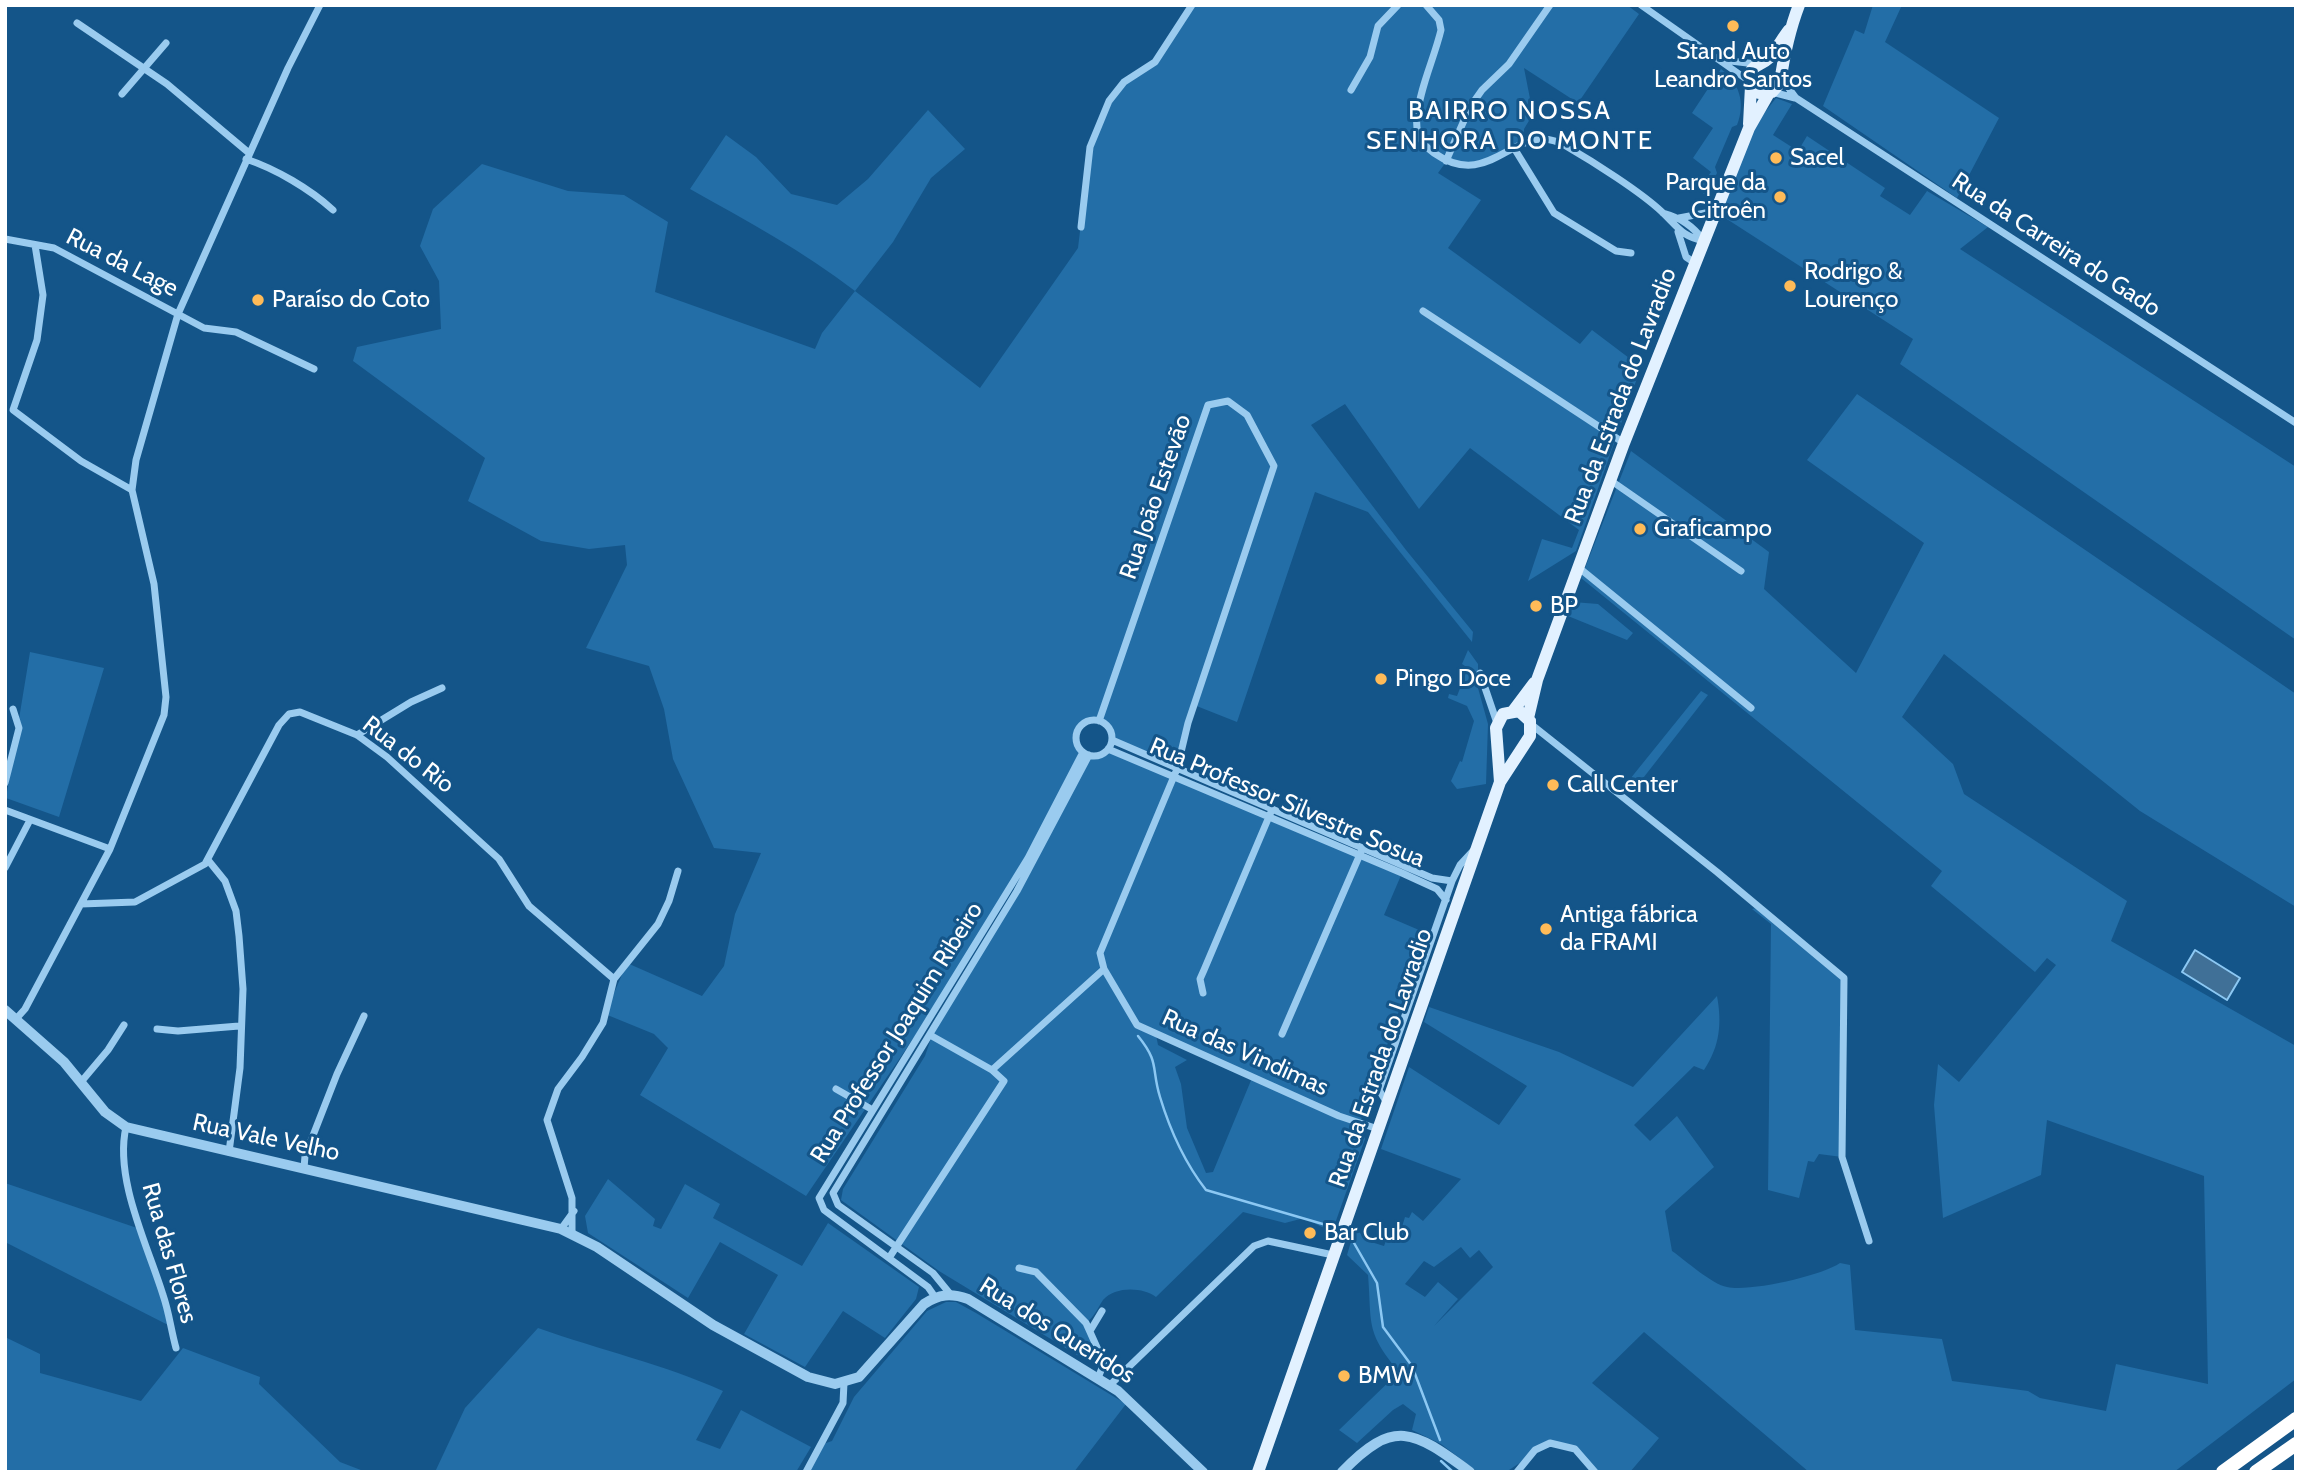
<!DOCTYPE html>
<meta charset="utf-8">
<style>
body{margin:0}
#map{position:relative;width:2301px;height:1477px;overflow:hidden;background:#145589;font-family:Cabin,sans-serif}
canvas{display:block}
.frame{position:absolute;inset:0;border:7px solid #fff;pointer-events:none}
</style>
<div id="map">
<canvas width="2301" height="1477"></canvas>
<div class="frame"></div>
</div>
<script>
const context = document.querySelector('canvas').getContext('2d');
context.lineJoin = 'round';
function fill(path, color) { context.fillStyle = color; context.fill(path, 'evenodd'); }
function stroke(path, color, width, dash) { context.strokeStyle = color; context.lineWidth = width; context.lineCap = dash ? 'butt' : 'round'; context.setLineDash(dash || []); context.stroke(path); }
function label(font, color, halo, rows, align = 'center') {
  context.font = font + ' Cabin,sans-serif'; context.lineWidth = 6; context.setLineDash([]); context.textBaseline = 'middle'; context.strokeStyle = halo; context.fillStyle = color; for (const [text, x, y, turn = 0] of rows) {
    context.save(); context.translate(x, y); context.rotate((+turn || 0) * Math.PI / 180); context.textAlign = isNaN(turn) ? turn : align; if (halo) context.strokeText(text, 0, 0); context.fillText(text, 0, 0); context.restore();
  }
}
fill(new Path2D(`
 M1190,5H1627L1639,14L1578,103L1524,68L1533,114L1524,129V139L1514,148L1481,165L1446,162L1438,173L1481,200L1448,248L1580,344L1592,330L1641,367L1576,551L1528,581L1542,539L1572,548L1579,530L1470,448L1419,509L1345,404L1311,425L1406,550L1473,632L1472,642L1368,512L1315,492L1237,722L1194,705L1177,769L1112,740L1109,728L1099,721L1085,723L1078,731V746C1086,757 1098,758 1108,749L1402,873L1384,915L1426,933L1360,1123L1365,1139L1332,1232L1304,1218L1285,1223L1243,1212L1156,1297C1143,1287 1115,1286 1103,1300C1097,1309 1095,1316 1086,1323L1095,1344L1082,1358L939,1271L841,1200L843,1189L925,1056L936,1024L1060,810L936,1005L806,1196L640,1095L668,1048L654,1034L605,1014L627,963L702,996L724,966L735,914L761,853L714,848L673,759L664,709L649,666L586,648L627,565L625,545L589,549L541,541L468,501L485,458L353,361L357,347L441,329L439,281L420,246L433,209L482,164L568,191L624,195L668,222L655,292L815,349L822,333L855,291C803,251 747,221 690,189L726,135L756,157L791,194L837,205L868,179L928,110L965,149L931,178L893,242L855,291L980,388L1078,248L1088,164L1099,121L1124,82L1155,62ZM1156,1035L1252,1078L1213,1172L1206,1173L1187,1128L1181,1084L1175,1067L1187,1060L1158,1045Z
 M1873,5H1902L1885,42L1999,118L1957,198L1823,106L1855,30L1864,34Z
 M1721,69C1739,82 1746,103 1737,125L1732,127L1715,167L1717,173L1706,195L1698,190L1711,172L1693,158L1713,128L1692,113Z
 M1776,98L1792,104L1773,135L1798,151L1807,136L1885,188L1880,196L1910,215L1927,191L1988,227L1960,249L2296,467V640L1900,364L1913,339L1719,214L1755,125Z
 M1857,394L2296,694V907L2140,811L1944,654L1902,717L1953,764L1964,794L2127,901L2111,941L2296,1046V1379L2174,1472H1809L1644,1332L1592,1383L1659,1438L1630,1472H1595L1575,1449L1550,1443L1506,1472H1478L1441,1444L1412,1430L1416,1414L1403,1404L1393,1410L1357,1443L1339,1430L1399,1372C1365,1331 1372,1324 1368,1275L1347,1255L1355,1228L1368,1241L1384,1246L1391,1227L1401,1230L1405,1217L1409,1218L1412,1212L1423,1221L1461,1179L1381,1149L1409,1067L1499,1125L1527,1086L1424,1022L1429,1007L1559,1052L1633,1087L1717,996C1722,1023 1720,1046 1704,1070L1694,1066L1634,1125L1650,1141L1677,1116L1714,1167L1665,1211L1672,1251C1685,1260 1713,1285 1727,1287C1750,1292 1821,1276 1840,1263L1850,1265L1855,1330L1942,1339L1952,1381L2028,1391L2040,1398L2106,1411L2116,1364L2208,1384L2204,1176L2047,1120L2041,1175L1943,1218L1934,1105L1938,1064L1959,1082L2056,965L2047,958L2035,972L1931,886L1942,871L1581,578L1631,451L1769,552L1764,589L1856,673L1924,543L1807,460ZM1461,1247L1470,1258L1479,1250L1493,1267L1434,1326L1458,1299L1438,1282L1425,1297L1405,1284L1424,1261L1434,1267Z
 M1573,602L1598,604L1633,633L1627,640L1568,616Z
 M1468,650L1478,664V688L1488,724L1486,784L1457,789L1451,781L1460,761L1462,762L1474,721L1467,706L1448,698L1449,694L1457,696L1468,668L1462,664Z
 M30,652L104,668L59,817L6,798Z
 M1701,691L1708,695L1633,791L1626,784Z
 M1760,907L1844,978L1842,1157L1819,1154L1814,1162L1808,1161L1799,1198L1768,1190L1771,924L1752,909Z
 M608,1179L655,1219L653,1226L661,1229L685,1184L720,1204L713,1218L802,1266L828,1223L919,1287L916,1299L885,1338L843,1311L805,1367L744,1334L778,1275L720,1242L688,1298L588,1233L585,1216Z
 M5,1183L140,1229L170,1326L5,1242Z
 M946,1302H956L976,1313L1126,1404L1074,1472H806L823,1444L832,1441L854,1397L927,1311Z
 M538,1328C600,1350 663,1364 723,1391L696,1440L720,1449L741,1410L811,1447L796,1472H435L465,1408Z
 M5,1337L40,1354V1373L141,1401L183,1348L260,1377L259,1384L340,1462L366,1472H5Z`), '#236ea7');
const water = new Path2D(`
 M2195,950L2240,978L2227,1000L2182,972Z`);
fill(water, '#407097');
stroke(water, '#8cc8f3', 2);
stroke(new Path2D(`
 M1138,1036C1160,1063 1151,1068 1160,1097C1170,1130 1185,1163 1206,1190L1333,1227
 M1350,1236L1377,1283L1383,1327L1412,1366L1440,1440
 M1441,1461L1453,1472`), '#8cc8f3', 2.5);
stroke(new Path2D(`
 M1426,5L1439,20L1441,30C1434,59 1420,87 1417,117C1415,132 1421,144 1434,153C1493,194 1516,116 1566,146C1592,161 1641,192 1662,212C1678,227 1682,237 1705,241
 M1641,5L1749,81
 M77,23L167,84L249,153
 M1722,60L1756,64
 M1781,78L1796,98L2296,423
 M1351,90L1370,57L1378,26L1398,5
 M1772,92L1795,98
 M122,94L166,43
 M1514,148L1554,213L1616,251L1631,253
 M246,159C276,169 310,189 333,210
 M1446,161L1470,107L1482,90L1509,64L1550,5
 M1663,213C1681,218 1693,226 1704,241
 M1679,218L1716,211
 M1081,227L1090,147L1109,101L1124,82L1155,62L1192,5
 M1678,232L1686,257L1695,263
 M5,239L54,248L204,328L236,332L314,369
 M35,245L43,295L37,340L13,410L81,461L132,490
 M1423,311L1624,443
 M1610,480L1741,571
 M1578,567L1751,708
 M1480,673L1497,723
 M1076 738a18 18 0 1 1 36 0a18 18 0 1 1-36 0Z
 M1099,721L1208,405L1228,401L1247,415L1274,466L1188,723L1177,769L1100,953L1104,969L1137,1025L1339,1116L1378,1129
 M1532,725L1717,872L1844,978L1842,1157L1869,1241
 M357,735L411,702L442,688
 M1112,740L1432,878L1452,881
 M1108,749L1402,873L1437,889L1446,900
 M5,783L19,728L13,709
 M5,810L110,849
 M208,860L225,881L236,911L239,936L243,989L240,1068L229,1152
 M5,868L30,820
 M81,904L135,902L205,864L279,725L289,714L300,712L357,735L387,757L499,859L529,906L614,979
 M1203,993L1200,979L1204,970L1271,812
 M16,1019L25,1009L110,849L164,715L166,697L154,584L132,490L136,460L178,314L288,68L320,5
 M157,1029L178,1031L239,1026
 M1282,1034L1361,852
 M992,1070L1104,969
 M81,1082L108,1050L124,1025
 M836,1089L871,1109
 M1387,1103L1379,1090L1452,881L1460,865L1473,851
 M126,1127C114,1179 148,1246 163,1295C169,1312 171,1330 176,1348
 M304,1168L305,1156L337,1074L364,1016
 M561,1229L574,1211
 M572,1234V1198L547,1120L558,1089L582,1057L603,1023L614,979L658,924L669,901L678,871
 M889,1258L1004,1081L992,1070L930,1035
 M1019,1268L1036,1272L1086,1323L1104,1363L1098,1378
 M951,1295L933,1273L838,1205L833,1193L1017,891L1089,755
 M935,1297L928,1287L824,1210L819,1198L1028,858L1083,752
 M1090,1331L1102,1311
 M1110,1385L1254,1246L1268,1241L1333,1255
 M806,1472L843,1403L844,1383
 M1517,1472L1535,1450L1550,1443L1575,1449L1595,1472`), '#9acbef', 7);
stroke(new Path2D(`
 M5,1010L64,1062L105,1112L126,1127L561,1229L597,1247L713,1325L808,1377L835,1384L859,1377L924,1304C939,1294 951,1293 968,1299L1118,1391L1203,1472
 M1342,1472C1394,1418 1413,1430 1470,1472`), '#9acbef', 10);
stroke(new Path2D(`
 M1789,30C1782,39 1776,50 1769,58C1760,67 1748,64 1749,82L1759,93L1772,92L1780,83C1784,55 1789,31 1799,5
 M1749,124L1751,86
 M1513,711L1534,683
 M1528,718L1537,680L1624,443L1749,128L1769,93
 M1258,1472L1500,782L1530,736V721L1519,711L1503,714L1496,728L1500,782`), '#e2f1ff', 12);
stroke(new Path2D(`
 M2223,1472L2296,1419
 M2256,1472L2296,1444`), '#fff', 14);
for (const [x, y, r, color] of [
 [1733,26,7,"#ffbb58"],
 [1776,158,7,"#ffbb58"],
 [1780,197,7,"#ffbb58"],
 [1790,286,7,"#ffbb58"],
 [258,300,7,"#ffbb58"],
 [1640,529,7,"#ffbb58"],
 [1536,606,7,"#ffbb58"],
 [1381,679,7,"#ffbb58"],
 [1553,785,7,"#ffbb58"],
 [1546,929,7,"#ffbb58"],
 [1310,1233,7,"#ffbb58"],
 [1344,1376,7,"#ffbb58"]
]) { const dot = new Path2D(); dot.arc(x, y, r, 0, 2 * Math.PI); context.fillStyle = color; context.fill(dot); stroke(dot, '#145589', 2.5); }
label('24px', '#fff', '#145589', [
 ["Stand Auto",1733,52,"center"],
 ["Leandro Santos",1733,80,"center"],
 ["Sacel",1790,158],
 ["Parque da",1766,183,"right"],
 ["Citroên",1766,211,"right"],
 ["Rodrigo &",1804,272],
 ["Lourenço",1804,300],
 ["Paraíso do Coto",272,300],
 ["Graficampo",1654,529],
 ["BP",1550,606],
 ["Pingo Doce",1395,679],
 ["Call Center",1567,785],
 ["Antiga fábrica",1560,915],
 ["da FRAMI",1560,943],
 ["Bar Club",1324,1233],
 ["BMW",1358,1376]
], 'left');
label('24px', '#fff', '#145589', [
 ["Rua da Carreira do Gado",2056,245,33],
 ["Rua da Lage",122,263,27],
 ["Rua da Estrada do Lavradio",1621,396,-69],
 ["Rua João Estevão",1156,497,-71],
 ["Rua do Rio",408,755,38],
 ["Rua Professor Silvestre Sosua",1287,803,23],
 ["Rua Professor Joaquim Ribeiro",897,1033,-58],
 ["Rua das Vindimas",1245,1053,24],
 ["Rua da Estrada do Lavradio",1381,1058,-71],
 ["Rua Vale Velho",266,1138,12],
 ["Rua das Flores",169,1253,74],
 ["Rua dos Queridos",1057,1331,32]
]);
context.letterSpacing = '2px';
label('26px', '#fff', '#145589', [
 ["BAIRRO NOSSA",1510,111],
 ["SENHORA DO MONTE",1510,141]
]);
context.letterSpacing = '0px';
</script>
